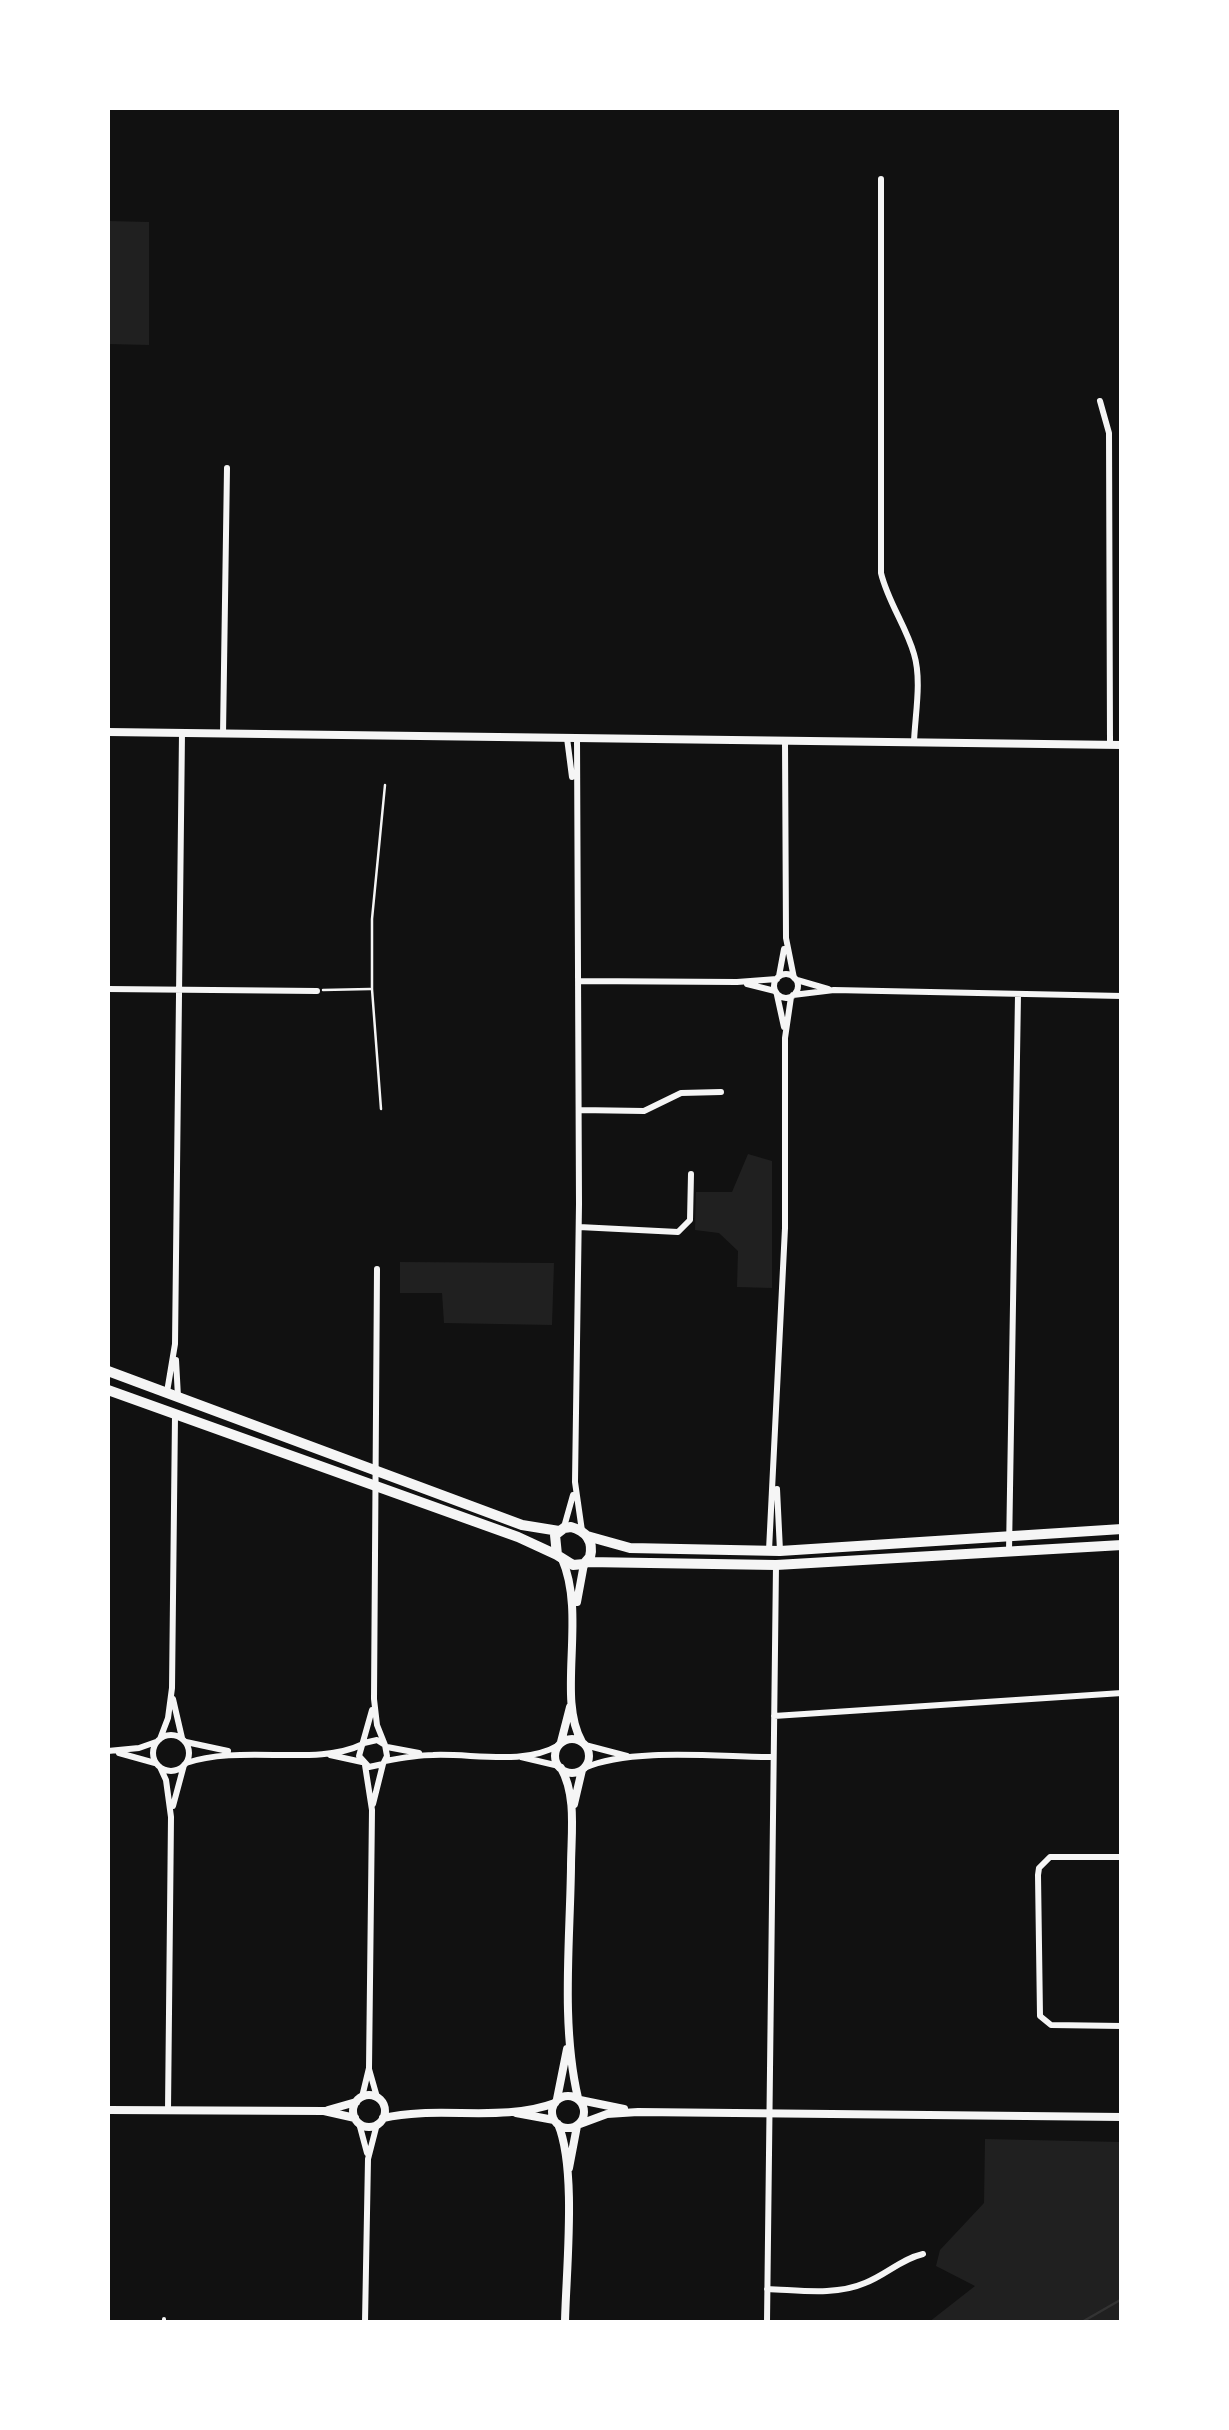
<!DOCTYPE html>
<style>
body{margin:0}
#map{position:relative;width:1229px;height:2430px;overflow:hidden;background:#111;font-family:Cabin,sans-serif}
canvas{display:block}
.frame{position:absolute;inset:0;border:110px solid #fff;pointer-events:none}
</style>
<div id="map">
<canvas width="1229" height="2430"></canvas>
<div class="frame"></div>
</div>
<script>
const context = document.querySelector('canvas').getContext('2d');
context.lineJoin = 'round';
function fill(path, color) { context.fillStyle = color; context.fill(path, 'evenodd'); }
function stroke(path, color, width, dash) { context.strokeStyle = color; context.lineWidth = width; context.lineCap = dash ? 'butt' : 'round'; context.setLineDash(dash || []); context.stroke(path); }
fill(new Path2D(`
 M108,221L149,222V345L108,344Z
 M748,1154L772,1161V1288L737,1287L738,1251L719,1233L695,1230L696,1192H732Z
 M400,1262L554,1263L552,1325L444,1323L442,1293H400Z
 M985,2139L1121,2142V2322H929L975,2286L936,2266L940,2250L984,2203Z`), '#202020');
stroke(new Path2D(`
 M1082,2322L1122,2299`), '#333', 2.5);
stroke(new Path2D(`
 M323,990L370,989
 M381,1109L372,989V919L385,785`), '#f5f5f5', 2.5);
stroke(new Path2D(`
 M164,2322V2319`), '#f5f5f5', 4);
stroke(new Path2D(`
 M881,179V573C888,602 906,626 914,654C922,680 915,715 914,742
 M1100,401L1109,433L1110,745
 M223,734L227,468
 M567,738L572,777
 M577,738L579,1204L575,1482L582,1531
 M785,741L786,938L794,978
 M774 986a12 12 0 1 1 24 0a12 12 0 1 1-24 0Z
 M779,976L784,949
 M797,980L828,989
 M578,981L737,982L777,979
 M747,984L775,991
 M108,989L317,991
 M777,995L784,1027
 M793,995L834,990L1122,996
 M579,1110L644,1111L681,1093L721,1092
 M579,1227L678,1232L690,1220L691,1174
 M377,1269L374,1699L377,1725L385,1745
 M176,1360L178,1397
 M167,1392L175,1344L182,733
 M777,1489L780,1551
 M564,1527L573,1495
 M769,1550L785,1228V1038L791,997
 M1009,1551L1018,995
 M173,1699L182,1738
 M774,1716L1122,1693
 M153 1753a18 18 0 1 1 36 0a18 18 0 1 1-36 0Z
 M160,1739L168,1718L172,1688L175,1416
 M186,1742L228,1751
 M364,1743L377,1740L385,1745L387,1756L383,1764L369,1767L359,1756L372,1710
 M585,1745L627,1756
 M387,1747L419,1753
 M108,1751L139,1748L156,1742
 M119,1753L155,1763
 M330,1755L362,1762
 M521,1757L559,1766
 M385,1761C401,1758 417,1755 433,1755C471,1753 524,1766 559,1745
 M186,1763C242,1744 317,1767 363,1744
 M160,1767L166,1780L171,1817L168,2110
 M584,1768C631,1747 721,1757 773,1757
 M373,1804L383,1764
 M173,1806L184,1765
 M1122,1857H1050L1039,1868L1038,1875L1040,2016L1051,2025L1122,2026
 M369,2069L377,2097
 M362,2097L369,2068L372,1810L365,1765
 M359,2123L367,2153
 M767,2289C799,2290 835,2296 865,2283C886,2275 901,2259 923,2254
 M365,2322L368,2159L377,2124
 M767,2322L776,1565`), '#f5f5f5', 6);
stroke(new Path2D(`
 M108,732L1122,745
 M562,1559C587,1616 556,1698 582,1742
 M577,1602L584,1564
 M555 1756a17 17 0 1 1 34 0a17 17 0 1 1-34 0Z
 M561,1742L570,1707
 M561,1768C577,1796 571,1835 571,1867C570,1942 561,2025 578,2098
 M574,1804L582,1770
 M353 2111a16 16 0 1 1 32 0a16 16 0 1 1-32 0Z
 M552 2112a16 16 0 1 1 32 0a16 16 0 1 1-32 0Z
 M557,2099L567,2049
 M580,2100L624,2109
 M108,2110L324,2111L355,2118
 M328,2110L356,2102
 M516,2113L554,2120
 M383,2118C439,2105 501,2123 555,2103
 M558,2124C577,2169 566,2271 565,2322
 M580,2124L607,2114L638,2112L1122,2117
 M569,2168L577,2126`), '#f5f5f5', 8);
stroke(new Path2D(`
 M108,1371L522,1525L559,1531
 M108,1390L518,1537L557,1555
 M571,1527C586,1531 594,1541 590,1557L584,1564L573,1565L557,1555L555,1535L564,1528Z
 M587,1536L630,1548L780,1551L1122,1529
 M587,1562L776,1565L1122,1545`), '#f5f5f5', 10);
</script>
